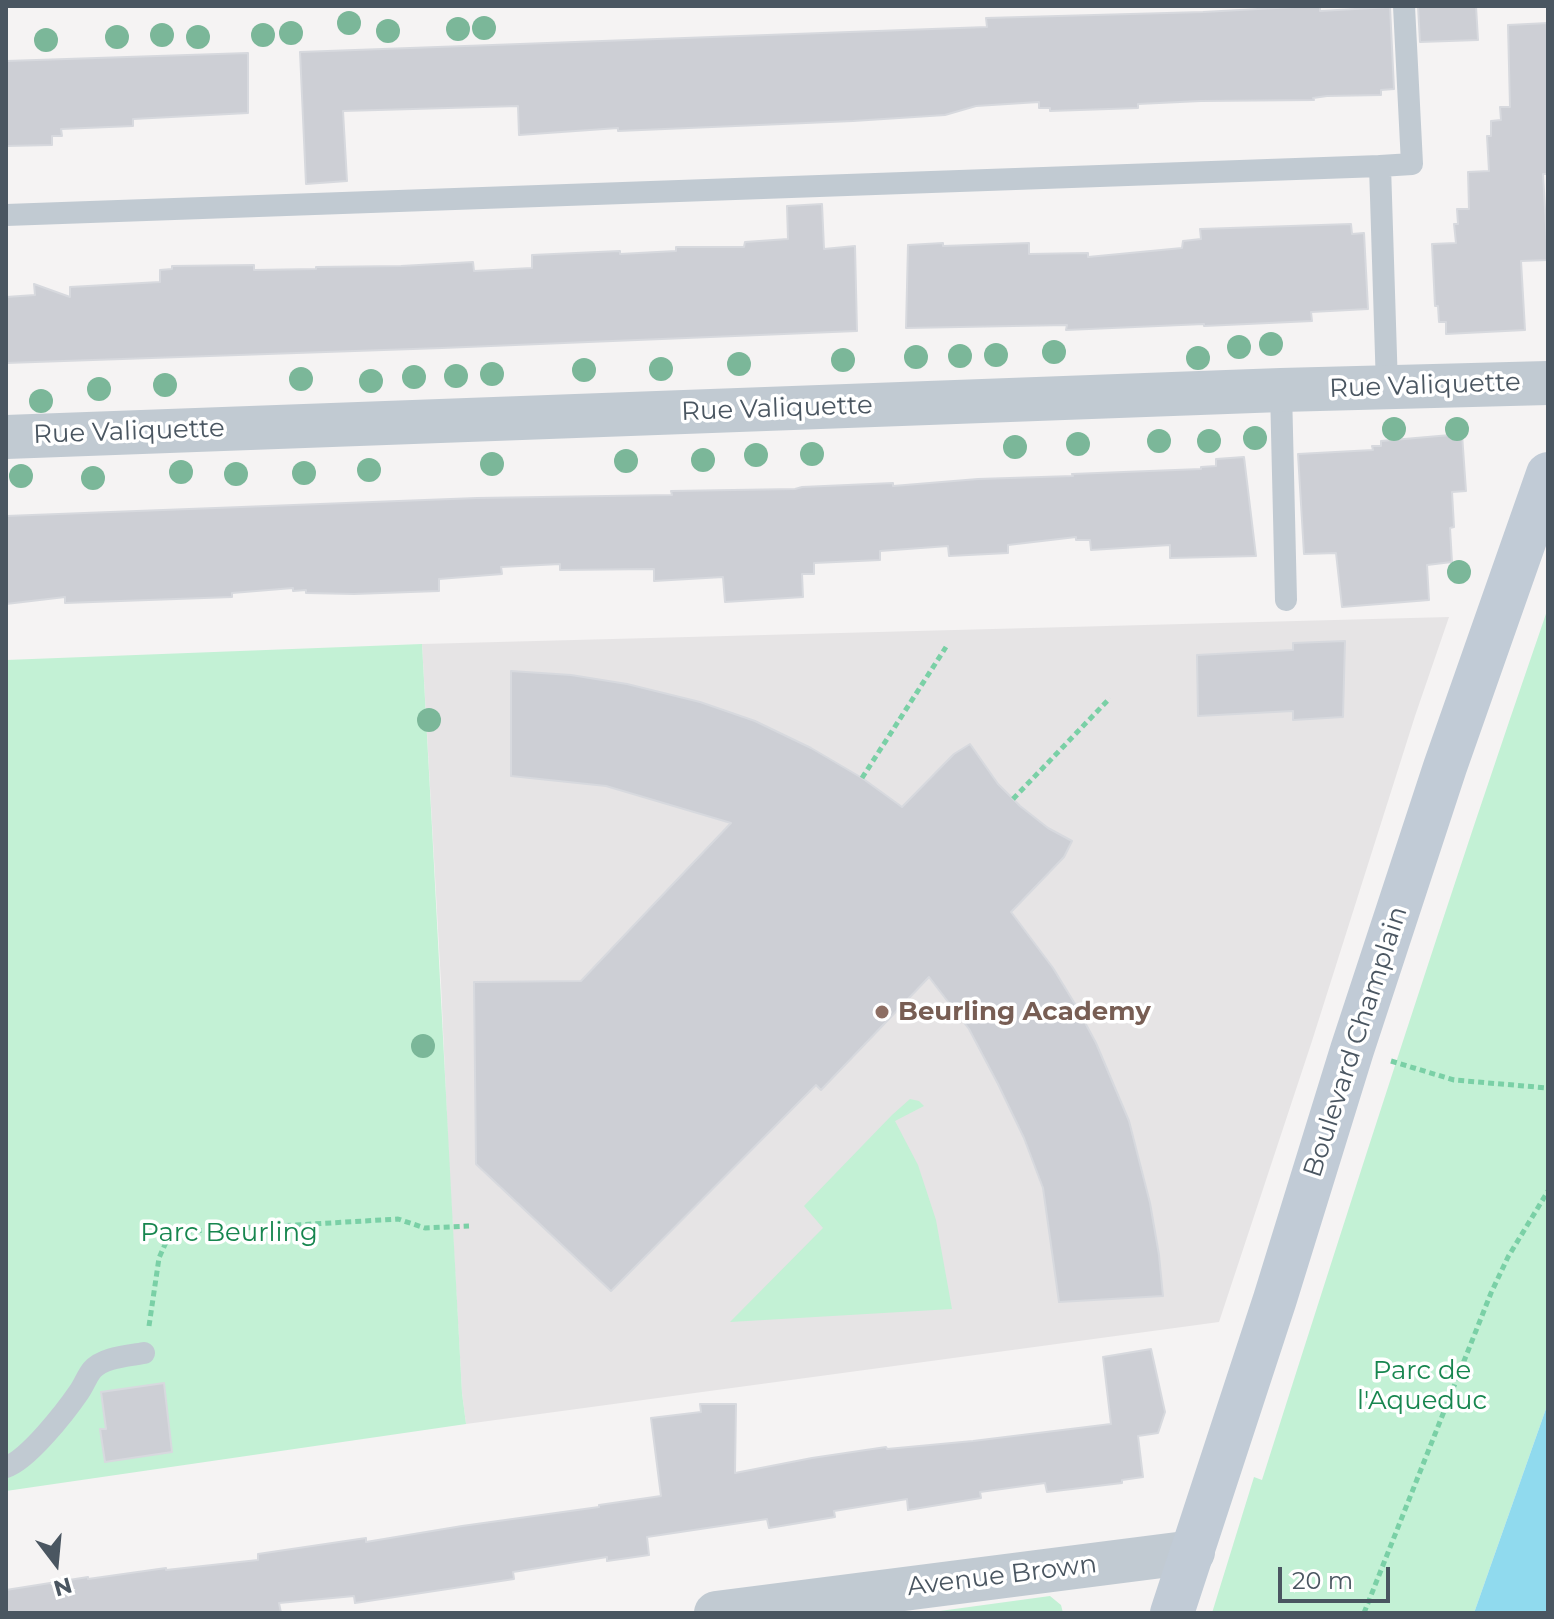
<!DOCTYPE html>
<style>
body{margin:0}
#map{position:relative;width:1554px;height:1619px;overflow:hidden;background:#f5f3f3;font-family:Montserrat,sans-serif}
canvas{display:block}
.frame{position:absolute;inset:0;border:8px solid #4a5661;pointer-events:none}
.north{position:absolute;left:16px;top:1523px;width:80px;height:80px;-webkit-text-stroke:6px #fff;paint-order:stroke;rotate:164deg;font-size:22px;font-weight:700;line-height:32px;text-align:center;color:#4a5661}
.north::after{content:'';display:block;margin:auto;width:28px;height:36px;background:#4a5661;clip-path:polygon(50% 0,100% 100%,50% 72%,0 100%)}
.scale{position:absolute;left:1278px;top:1567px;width:112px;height:36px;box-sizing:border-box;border:4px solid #4a5661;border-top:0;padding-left:10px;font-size:24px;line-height:28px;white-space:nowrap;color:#4a5661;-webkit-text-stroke:6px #fff;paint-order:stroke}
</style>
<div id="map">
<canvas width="1554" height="1619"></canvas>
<div class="frame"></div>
<div class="north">N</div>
<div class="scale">20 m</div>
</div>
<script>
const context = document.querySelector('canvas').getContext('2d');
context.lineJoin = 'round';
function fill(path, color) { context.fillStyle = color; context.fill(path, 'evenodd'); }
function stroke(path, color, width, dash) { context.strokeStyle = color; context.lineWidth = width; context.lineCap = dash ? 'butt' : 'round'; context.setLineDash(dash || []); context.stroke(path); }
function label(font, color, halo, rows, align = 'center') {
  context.font = font + ' Montserrat,sans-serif'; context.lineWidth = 7; context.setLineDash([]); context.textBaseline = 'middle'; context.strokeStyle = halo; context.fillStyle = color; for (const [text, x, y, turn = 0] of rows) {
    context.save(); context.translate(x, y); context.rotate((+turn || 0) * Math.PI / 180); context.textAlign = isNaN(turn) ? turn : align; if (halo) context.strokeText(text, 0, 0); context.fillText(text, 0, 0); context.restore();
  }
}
fill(new Path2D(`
 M1449,617L1415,716L1312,1041L1219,1322L466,1424L462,1393L449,1165L441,983L422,644Z`), '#e6e4e5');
fill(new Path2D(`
 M1548,608V1403L1474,1613H1212L1254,1477L1262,1480C1355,1188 1448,897 1548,608Z
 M422,644C436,893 448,1143 462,1393L466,1424L6,1491V660Z
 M910,1099L919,1101L924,1106L895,1121L918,1165L936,1220L952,1309L730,1322L823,1228L804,1206L892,1115Z
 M1050,1596L1061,1605L1063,1613H925Z`), '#c3f1d5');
fill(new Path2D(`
 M1548,1403V1613H1474Z`), '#90daee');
const building = new Path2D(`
 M1313,6H1320V11L1390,7L1394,89L1381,90V95L1327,96L1313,98L1314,100L1201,101L1138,104V108L1050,111V108H1039V102L976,106L945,115L853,121L618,131V128L519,135L518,106L343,111L347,181L306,184L300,52L987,27L986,18L1203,12Z
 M1418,6H1476L1478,40L1420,42Z
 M1548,23V174H1543L1548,260L1521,261L1525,330L1446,334V322H1439L1438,306H1435L1432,244L1456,243L1454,224H1458L1457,209H1469L1468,172L1489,171L1487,136H1491V121L1501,120L1500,107H1510L1508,25Z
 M248,53V113L133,119V126L61,129L62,136H52V145L6,146V61Z
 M822,204L824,249L855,246L857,331L442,348L6,363V297L35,295L34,284L70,297V287L160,282V270L172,269V266L254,265V270L316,269V267L401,266L473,262L474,271L532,268V255L620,251V254L676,251V247H744L745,242L788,239L787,206Z
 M1351,224L1352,234L1364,233L1368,309L1311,312L1312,321L1204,326V324L1066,330L1067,325L906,328L908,245L943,243V246L1029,243V254L1088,253V257L1182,248L1183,241L1201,239L1200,229Z
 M1462,434L1466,491L1452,492L1454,527L1450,528L1452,562L1427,565L1429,600L1342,607L1336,553L1304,554L1298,454L1373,450L1372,446H1381V441Z
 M1244,457L1256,556L1170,558V545L1091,550L1090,540H1076V537L1008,545V553L949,556L948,546L880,551V560L814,563V574H802L803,597L725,602L723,577L654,581V569L560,570V564L501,567L502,574L439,579V591L354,594L306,593V590L293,591V588L232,593V597L65,603V597L6,604V516L477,498L672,495L671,491L795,489L802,487L893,483V486L978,479L1073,476L1072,474L1201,469V467L1216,466V459Z
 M1345,641L1343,717L1293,720V711L1198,716L1197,655L1293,650V643Z
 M511,671L571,675L627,684L700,702L755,721L811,748L862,778L902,807L954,754L970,744L998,784L1020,806L1048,828L1072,841L1064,857L1011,912L1053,968L1075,1004L1096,1043L1129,1121L1150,1203L1159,1255L1163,1296L1059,1302L1043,1188L1024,1138L998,1084L969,1029L929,977L821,1090L816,1085L611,1291L476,1164L474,982L581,981L731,823L606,786L511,776Z
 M1151,1349L1165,1412L1158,1433L1138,1436L1143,1477L1122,1480V1483L1047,1492L1045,1483L980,1492L981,1498L908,1510L907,1499L834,1511L835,1517L769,1528L767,1519L647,1537L649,1555L607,1561V1557L513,1572L514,1579L355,1603L354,1596L279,1603L281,1613H6V1590L88,1577V1579L166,1568V1570L258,1560V1554L366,1538V1542L462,1526L599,1507V1505L661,1496L651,1418L701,1412L700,1404H736L735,1473L812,1458L886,1447L887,1449L973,1441L1111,1424L1103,1357Z
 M164,1383L172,1452L105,1462L100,1429H106L101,1392Z`);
fill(building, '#cdcfd5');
stroke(building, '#d7d9de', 2);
stroke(new Path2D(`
 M862,778L946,647
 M1013,799L1110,698
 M1391,1061L1454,1080L1548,1088
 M149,1326L159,1258L167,1240L176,1232L398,1219L425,1228L469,1226
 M1364,1613L1491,1293L1508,1257L1548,1191`), '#7ad0a6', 5, [6, 4]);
stroke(new Path2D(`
 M1380,166L1412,164L1404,6
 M6,215L1380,166L1387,387
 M1281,390L1286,600
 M6,1467C28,1460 66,1411 79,1392C84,1385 87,1376 92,1370C103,1357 128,1356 144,1353`), '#c1cad2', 22);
stroke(new Path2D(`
 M6,437L1281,390L1548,383
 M716,1613L1193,1552`), '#c1cad2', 44);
stroke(new Path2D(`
 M1172,1613L1275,1299L1352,1050L1445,767L1548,474`), '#c1cbd6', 44);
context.fillStyle = '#7bb799';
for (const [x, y] of [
 [349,23],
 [484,28],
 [458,29],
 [388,31],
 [291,33],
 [162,35],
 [263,35],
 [117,37],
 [198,37],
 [46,40],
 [1271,344],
 [1239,347],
 [1054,352],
 [996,355],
 [960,356],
 [916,357],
 [1198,358],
 [843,360],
 [739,364],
 [661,369],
 [584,370],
 [492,374],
 [456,376],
 [414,377],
 [301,379],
 [371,381],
 [165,385],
 [99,389],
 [41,401],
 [1394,429],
 [1457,429],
 [1255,438],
 [1159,441],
 [1209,441],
 [1078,444],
 [1015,447],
 [812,454],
 [756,455],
 [703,460],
 [626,461],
 [492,464],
 [369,470],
 [181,472],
 [304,473],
 [236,474],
 [21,476],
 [93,478],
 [1459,572],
 [429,720],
 [423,1046]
]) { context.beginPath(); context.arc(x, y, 12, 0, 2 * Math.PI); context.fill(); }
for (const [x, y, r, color] of [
 [882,1012,8,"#8d6e63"]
]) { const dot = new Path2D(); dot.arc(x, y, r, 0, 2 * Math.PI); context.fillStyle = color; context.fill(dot); stroke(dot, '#fff', 3); }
label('26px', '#4a5661', '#fff', [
 ["Rue Valiquette",1425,386,-2],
 ["Rue Valiquette",777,409,-2],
 ["Rue Valiquette",129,432,-2],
 ["Boulevard Champlain",1356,1042,-72],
 ["Avenue Brown",1002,1576,-7]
]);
label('bold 26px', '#785e54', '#fff', [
 ["Beurling Academy",898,1012]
], 'left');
label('26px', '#17864f', '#fff', [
 ["Parc Beurling",229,1233],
 ["Parc de",1422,1371],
 ["l'Aqueduc",1422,1401]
]);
</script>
